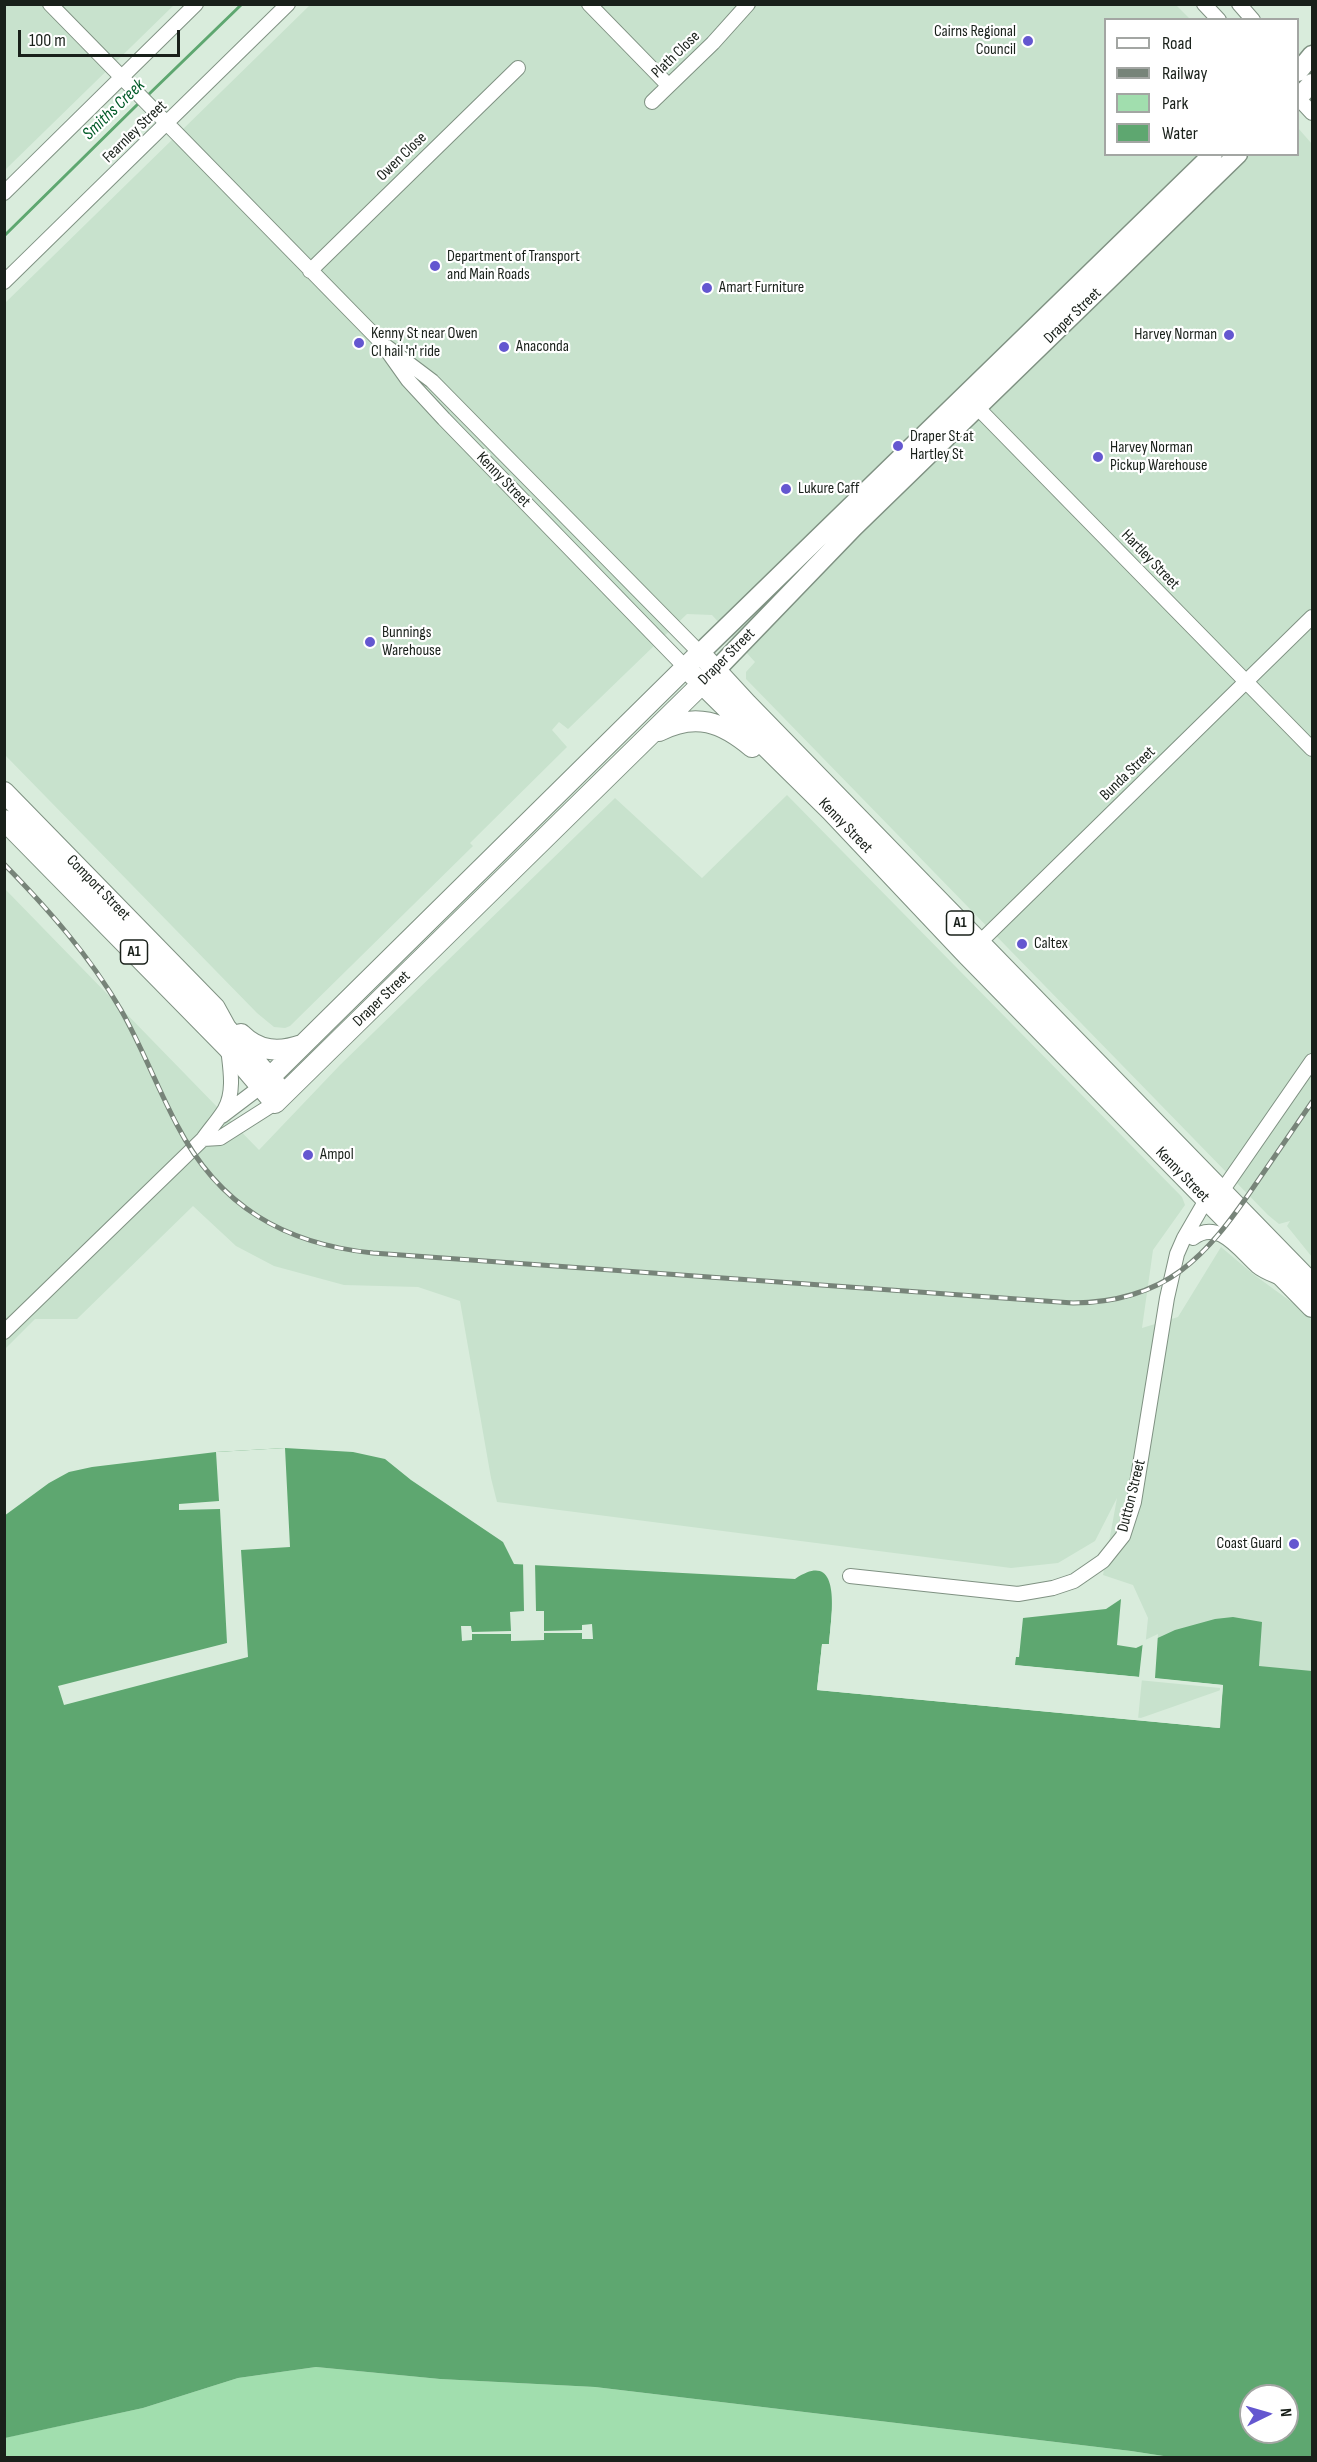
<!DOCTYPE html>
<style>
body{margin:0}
#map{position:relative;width:1317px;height:2462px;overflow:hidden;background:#d9ecdc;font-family:"Sofia Sans Condensed",sans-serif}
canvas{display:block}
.frame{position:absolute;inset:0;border:6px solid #19201a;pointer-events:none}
.legend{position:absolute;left:1104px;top:18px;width:195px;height:138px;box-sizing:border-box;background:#fff;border:2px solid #a3a6a3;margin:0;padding:8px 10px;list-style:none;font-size:18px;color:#19201a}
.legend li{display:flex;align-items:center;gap:12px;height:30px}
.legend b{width:30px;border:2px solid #a3a6a3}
.north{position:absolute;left:1239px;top:2384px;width:60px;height:60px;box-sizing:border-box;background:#fff;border:2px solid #a3a6a3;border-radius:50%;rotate:85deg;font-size:16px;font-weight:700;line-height:24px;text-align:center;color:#19201a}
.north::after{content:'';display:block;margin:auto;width:21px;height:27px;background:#6457d0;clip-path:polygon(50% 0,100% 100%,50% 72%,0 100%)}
.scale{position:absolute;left:18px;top:30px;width:162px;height:27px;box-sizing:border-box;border:3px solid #19201a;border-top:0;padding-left:8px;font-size:18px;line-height:21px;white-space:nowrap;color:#19201a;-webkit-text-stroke:4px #fff;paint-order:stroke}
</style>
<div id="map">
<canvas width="1317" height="2462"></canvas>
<div class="frame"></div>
<ul class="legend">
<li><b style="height:8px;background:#fff"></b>Road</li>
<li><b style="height:8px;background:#778479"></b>Railway</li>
<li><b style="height:16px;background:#a1deae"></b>Park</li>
<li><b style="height:16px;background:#5ea770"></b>Water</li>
</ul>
<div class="north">N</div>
<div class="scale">100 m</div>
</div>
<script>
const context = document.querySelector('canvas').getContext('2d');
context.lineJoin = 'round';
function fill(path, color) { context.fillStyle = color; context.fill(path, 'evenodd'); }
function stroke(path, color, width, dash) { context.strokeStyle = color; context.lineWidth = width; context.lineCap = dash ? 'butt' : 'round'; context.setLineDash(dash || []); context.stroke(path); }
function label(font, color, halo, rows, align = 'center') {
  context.font = font + ' "Sofia Sans Condensed",sans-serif'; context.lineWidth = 4.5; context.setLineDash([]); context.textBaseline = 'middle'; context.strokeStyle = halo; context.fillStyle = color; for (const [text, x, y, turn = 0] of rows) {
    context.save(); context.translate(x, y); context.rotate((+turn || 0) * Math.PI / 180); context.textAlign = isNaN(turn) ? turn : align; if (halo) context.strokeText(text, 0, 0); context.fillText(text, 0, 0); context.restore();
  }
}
fill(new Path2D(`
 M5,5H174L5,170Z
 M310,5H1176L1190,19L1106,20V154H1298V128L1312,144V1257L1287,1226L1290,1221L1279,1224L1268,1215L746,679V672L755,662L712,615L687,614L568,729L559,722L552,730L567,747L470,843L473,846L290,1026L285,1028L274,1027L257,1013L5,755V303Z
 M787,795L1182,1197L1185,1205L1153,1250L1142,1328L1178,1317L1221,1247L1253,1274L1312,1317V1683L1258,1677L1138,1719L1148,1618L1133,1585L1103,1575L1117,1498L1095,1541L1058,1563L1011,1568L497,1502L491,1478L460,1301L418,1287L344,1285L274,1266L236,1246L193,1206L77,1319H35L5,1349V889L259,1150L340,1065L615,798L702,878Z`), '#c8e2cd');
fill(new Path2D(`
 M316,2367L440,2379L595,2387L1131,2451L1170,2457L5,2458L4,2438L143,2408L238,2378Z`), '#a1deae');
fill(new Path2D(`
 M285,1448L353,1452L385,1459L411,1480L503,1542L514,1564L795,1579C844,1546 831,1619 829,1645H822L817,1690L1219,1728L1223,1685L1015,1665L1016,1657H1019L1023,1618L1106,1609L1121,1599L1117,1645L1136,1648L1175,1630L1215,1619L1233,1617L1262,1622L1259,1666L1312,1671V2457H1170L1131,2451L595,2387L440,2379L316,2367L238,2378L143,2408L5,2438L4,1516L49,1483L69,1472L92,1467L216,1452ZM1251,2396H1287V2432H1251Z`), '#5ea770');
fill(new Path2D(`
 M285,1448L290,1547L241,1550L248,1657L64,1705L58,1686L227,1643L220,1509L179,1510V1504L219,1501L216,1452Z
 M523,1562L535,1563L536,1611H544V1631L582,1630V1625L592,1624L593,1639H582V1633H544V1640L511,1641V1634H472V1640L462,1641L461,1626H471L472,1632L511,1631L510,1612L524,1611Z
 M833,1599L836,1600L831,1645L825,1648L820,1688L1217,1725L1220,1688L1015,1668L1013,1665L1139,1677L1143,1641L1158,1634L1155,1678L1223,1685L1220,1728L817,1690L822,1644H829Z`), '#d9ecdc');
stroke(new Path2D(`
 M146,97L242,4
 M4,236L141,101`), '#5ea770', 3);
const minor = new Path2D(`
 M50,4L381,342L408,380L444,419L685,667
 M589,4L668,85
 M1204,4L1219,20
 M1239,4L1253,20
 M1298,98L1312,113
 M652,102L713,43L748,4
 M4,193L196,4
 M310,271L518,68
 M4,282L288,4
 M387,347L432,381L700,653
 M971,401L1312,749
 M975,947L1312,617
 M222,1116L259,1088
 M203,1139L220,1138L275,1103
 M1222,1191L1312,1061
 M1193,1238C1218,1218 1240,1251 1257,1266C1263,1271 1271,1274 1278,1277
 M4,1332L203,1139C210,1129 219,1119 225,1109C235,1091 230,1067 228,1048
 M850,1576L1018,1594L1053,1588L1074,1581L1103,1561L1123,1536L1134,1502L1167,1298L1177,1254L1184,1238L1206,1200`);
const major = new Path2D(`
 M1298,72L1312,55
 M1298,98L1312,83
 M700,653L1213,154
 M716,670L854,527L1238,154`);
const highway = new Path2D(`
 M693,675L831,811L967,955L1312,1307
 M659,731C696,712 722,722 752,747
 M4,792L215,1008L226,1028L277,1086
 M4,820L228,1048L275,1103L716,670
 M241,1034C259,1052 279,1053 302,1045
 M259,1088L700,653L747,704L1312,1284`);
stroke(minor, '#7f9182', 16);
stroke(major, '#7f9182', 21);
stroke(highway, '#7f9182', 22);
stroke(minor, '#fff', 14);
stroke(major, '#fff', 18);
stroke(highway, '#fff', 20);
const rail = new Path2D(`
 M4,864C48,909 89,955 121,1010C142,1047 157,1087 177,1125C219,1206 284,1244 373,1253L1073,1303C1167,1302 1206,1257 1255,1185C1274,1157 1293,1130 1312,1102`);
stroke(rail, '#778479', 5);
stroke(rail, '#fff', 3, [9]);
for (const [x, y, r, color] of [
 [1028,41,6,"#6457d0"],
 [435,266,6,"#6457d0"],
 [707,288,6,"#6457d0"],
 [1229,335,6,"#6457d0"],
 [359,343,6,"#6457d0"],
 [504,347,6,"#6457d0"],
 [898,446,6,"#6457d0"],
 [1098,457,6,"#6457d0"],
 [786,489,6,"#6457d0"],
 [370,642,6,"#6457d0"],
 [1022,944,6,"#6457d0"],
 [308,1155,6,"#6457d0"],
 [1294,1544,6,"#6457d0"]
]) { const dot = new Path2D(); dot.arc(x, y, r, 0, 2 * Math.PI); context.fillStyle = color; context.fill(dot); stroke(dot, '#fff', 2); }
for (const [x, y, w] of [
 [960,923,27],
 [134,952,27]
]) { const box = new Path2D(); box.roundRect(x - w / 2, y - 12, w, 24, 4.5); context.fillStyle = '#fff'; context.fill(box); stroke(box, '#19201a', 1.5); }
label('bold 15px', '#19201a', null, [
 ["A1",960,923],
 ["A1",134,952]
]);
label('16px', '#19201a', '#fff', [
 ["Cairns Regional",1016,32,"right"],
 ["Council",1016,50,"right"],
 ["Department of Transport",447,257],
 ["and Main Roads",447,275],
 ["Amart Furniture",719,288],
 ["Kenny St near Owen",371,334],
 ["Cl hail 'n' ride",371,352],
 ["Harvey Norman",1217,335,"right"],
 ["Anaconda",516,347],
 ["Draper St at",910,437],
 ["Hartley St",910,455],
 ["Harvey Norman",1110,448],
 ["Pickup Warehouse",1110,466],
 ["Lukure Caff",798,489],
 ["Bunnings",382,633],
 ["Warehouse",382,651],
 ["Caltex",1034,944],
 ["Ampol",320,1155],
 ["Coast Guard",1282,1544,"right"]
], 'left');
label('16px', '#19201a', '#fff', [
 ["Plath Close",676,55,-44],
 ["Fearnley Street",135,132,-44],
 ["Owen Close",402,157,-44],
 ["Draper Street",1073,316,-44],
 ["Kenny Street",503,480,46],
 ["Hartley Street",1150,560,46],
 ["Draper Street",727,657,-45],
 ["Bunda Street",1128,774,-44],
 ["Kenny Street",845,826,46],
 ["Comport Street",98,888,46],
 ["Draper Street",382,999,-44],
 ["Kenny Street",1182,1175,46],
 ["Dutton Street",1132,1496,-76]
]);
label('italic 18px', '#005b28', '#fff', [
 ["Smiths Creek",114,110,-44]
]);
</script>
